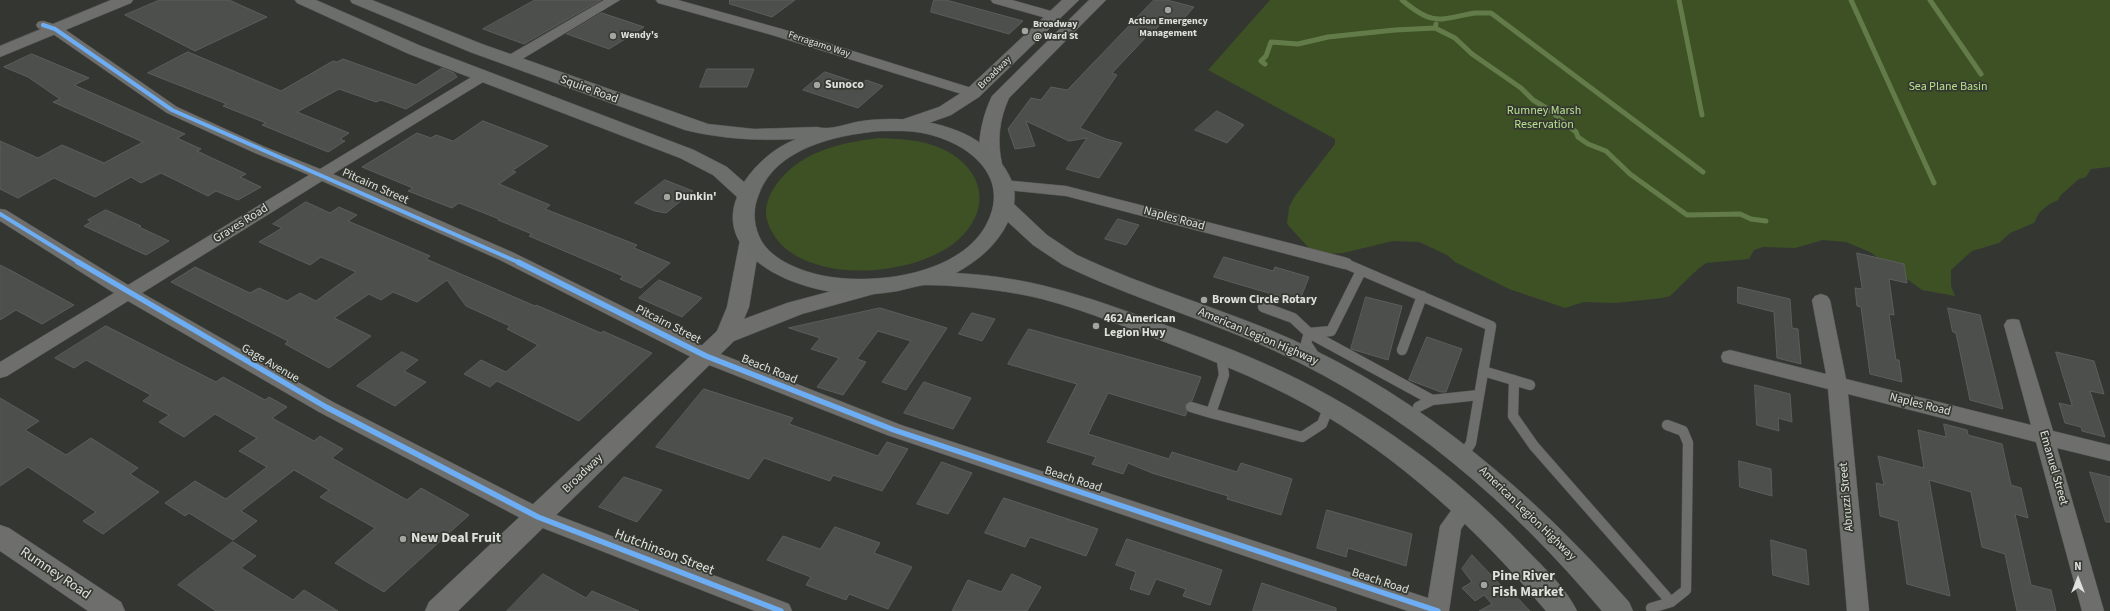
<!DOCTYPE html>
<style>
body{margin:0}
#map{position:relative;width:2110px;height:611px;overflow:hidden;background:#343632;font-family:"Source Sans 3",sans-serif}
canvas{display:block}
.north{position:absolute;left:2058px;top:559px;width:40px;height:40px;-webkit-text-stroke:3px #343830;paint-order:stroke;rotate:0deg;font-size:11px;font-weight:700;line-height:16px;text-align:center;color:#dee1dc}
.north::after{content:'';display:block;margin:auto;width:14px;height:18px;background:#dee1dc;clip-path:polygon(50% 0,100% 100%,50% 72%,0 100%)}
</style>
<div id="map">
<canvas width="2110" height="611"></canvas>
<div class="north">N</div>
</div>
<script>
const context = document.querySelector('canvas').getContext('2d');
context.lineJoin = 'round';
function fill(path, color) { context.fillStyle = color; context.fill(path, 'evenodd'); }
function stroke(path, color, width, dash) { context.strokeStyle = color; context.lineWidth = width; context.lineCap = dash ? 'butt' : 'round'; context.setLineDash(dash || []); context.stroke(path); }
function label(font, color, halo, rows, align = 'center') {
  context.font = font + ' "Source Sans 3",sans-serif'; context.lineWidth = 3.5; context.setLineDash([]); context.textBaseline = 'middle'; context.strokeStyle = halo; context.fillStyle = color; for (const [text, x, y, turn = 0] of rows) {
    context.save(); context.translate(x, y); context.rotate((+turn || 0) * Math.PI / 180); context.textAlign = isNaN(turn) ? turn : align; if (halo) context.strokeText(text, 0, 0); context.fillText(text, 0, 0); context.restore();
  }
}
fill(new Path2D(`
 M1270,0H2110V167L2091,169L2086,177L2079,179L2061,195L2058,200L2048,205L2039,213L2034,223L2010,233L1999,243L1972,251L1951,270V286L1955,296L1922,290L1870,252L1846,242L1823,240L1795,248L1763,247L1754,250L1749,259L1706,263L1697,270L1670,296L1663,298L1615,303L1584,302L1565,308L1509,289L1455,262L1447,255L1419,242L1393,241L1343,253L1325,254L1316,252L1308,247L1287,224L1289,207L1295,196L1335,144V139L1208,70Z
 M879,138C897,139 915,139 932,145C968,156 994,190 971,225C944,267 866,278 822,266C796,259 775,246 767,220C764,209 768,197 774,188C797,152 839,143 879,138Z`), '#3d5125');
stroke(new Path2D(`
 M1402,0C1434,27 1439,19 1475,13C1480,13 1486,13 1491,13L1703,172
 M1679,0L1702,115
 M1851,0L1934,183
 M1930,0L1981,74
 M1435,28L1455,38L1472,54L1521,88L1533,100L1548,109L1576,132L1578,137L1588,144L1606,151L1630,174L1687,215L1740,214L1751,219L1766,221
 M1265,64L1261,61L1266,56L1271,42L1298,44L1328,37L1395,30L1435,28L1436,24`), '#627b48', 5);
const building = new Path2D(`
 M160,0H229L267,17L195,51L125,15Z
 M535,0H601L524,44L483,29Z
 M730,0H795L772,17L730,4Z
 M934,0H946L1023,21L1009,34L931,12Z
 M1154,0H1167L1194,7L1179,24L1164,20L1150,36H1147L1112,73L1117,75L1080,128L1106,139L1122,143L1099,178L1066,169L1087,138L1069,141L1026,121L1035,146L1015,149L1008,129L1031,98L1041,100L1051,87L1067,90Z
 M602,13L644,27L609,49L567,34Z
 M188,52L281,91L333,61L337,62L343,59L416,85L442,68L454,73L457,77L406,109L381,100L376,102L339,89L297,112L349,133L340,139L345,141L328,152L262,125L266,123L223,106L227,104L148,73Z
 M32,54L89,78L74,85L185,134L177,138L201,149L197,151L246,174L240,177L261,187L238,200L216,191L208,196L161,173L141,183L131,177L95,197L54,178L18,198L0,189V141L38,158L62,145L104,163L143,142L53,102L60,99L28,77L4,67Z
 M707,69H754L747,87H700Z
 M825,72L861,84L866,80L883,86L858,108L803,90Z
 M1217,111L1244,125L1227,143L1195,130Z
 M483,121L548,146L512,171L516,172L499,184L550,205L545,209L637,245L634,248L670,263L641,288L620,279L623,276L529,236L532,234L498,220L499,219L459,203L452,208L408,191L413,188L362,167L417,133L431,138L436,135L453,141Z
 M665,180L693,191L666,213L655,211L635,203Z
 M306,202L330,213L339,207L357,215L348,221L430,256L426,259L535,306L536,305L601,333L603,331L652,353L579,421L497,381L490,387L464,374L481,360L506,372L538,345L507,329L510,326L466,306L447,280L417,302L393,292L381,300L369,294L334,318L371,336L329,368L285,344L288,341L171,282L195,267L250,293L259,288L287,301L300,293L316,301L356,272L321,257L310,265L259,242L282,228L273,224Z
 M106,210L141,226L139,227L169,241L146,255L84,226L91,222L88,220Z
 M1118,219L1139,225L1126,245L1105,239Z
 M1857,253L1904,264L1907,283L1889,279L1894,315L1889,314L1896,360H1899L1902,382L1870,374L1861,307L1857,306L1855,288L1862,289Z
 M1224,257L1273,271L1275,267L1309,277L1299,302L1214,277Z
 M0,265L10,270L74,305L42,324L16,310L0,320Z
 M659,280L702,298L682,317L639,298Z
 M1738,287L1790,299L1792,328L1798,329L1801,364L1777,358L1774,312L1738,303Z
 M1366,297L1402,306L1388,360L1351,349Z
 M880,308L947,328L906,390L882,382L911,341L878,331L857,359L866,362L843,395L817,387L839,358L811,349L820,338L789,328Z
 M1948,308L1980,315L2003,409L1970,400L1956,333L1953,332Z
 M972,313L995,319L982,341L959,334Z
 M106,326L216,382L223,377L265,400L269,397L287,407L272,418L314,441L320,436L343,449L332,458L407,500L421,488L469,515L384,592L335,563L375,528L320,497L329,490L294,470L241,511L257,521L233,540L189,513L185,516L165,503L195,481L226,499L267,467L239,451L257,438L215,414L184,437L159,422L169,415L143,401L151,395L86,360L74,368L55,358Z
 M1029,329L1201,377L1192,401L1185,405L1187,412L1185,416L1108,393L1088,434L1169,459L1172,452L1237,472L1241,463L1292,479L1281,515L1227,499L1228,496L1152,473L1128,463L1123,474L1092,464L1096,457L1047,442L1077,384L1008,364Z
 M1427,337L1462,349L1446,392H1441L1409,380Z
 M402,352L418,360L404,371L426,382L395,406L357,386Z
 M2056,352L2094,361L2104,394L2090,391L2105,437L2082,431L2081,427L2065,423L2059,403L2072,406Z
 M924,382L971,398L953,429L904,413Z
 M1755,385L1790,394L1792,422L1778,418L1779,431L1757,425Z
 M704,389L793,418L789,424L878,456L887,442L908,449L882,491L833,475L830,481L764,458L749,479L656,447Z
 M0,398L39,421L25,430L66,455L91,438L138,468L130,474L159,492L103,534L83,521L96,512L28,467L0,486Z
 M1944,424L1967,430L1968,435L2002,444L2011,485L2021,488L2028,518L2015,514L2031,585L2051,590L2056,611H2017L2005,554L1982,547L1971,492L1929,480L1950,596L1907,584L1898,521L1880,516L1876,483L1884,485L1878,456L1924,468L1918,430L1946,437Z
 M1739,461L1771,469L1772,496L1740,487Z
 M942,462L972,473L948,514L917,504Z
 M2090,472L2110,477V522H2106Z
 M624,477L662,490L637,522L599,507Z
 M1004,498L1098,529L1086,556L1030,537L1025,547L985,533Z
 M1327,510L1412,534L1406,566L1348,548L1346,557L1317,548Z
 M835,527L880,543L874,553L912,567L888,609L849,594L846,600L806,585L811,577L767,560L783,536L820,549Z
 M1127,539L1222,570L1210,605L1183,596L1186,589L1156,579L1149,595L1130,589L1136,572L1116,565Z
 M1771,540L1806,550L1809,585L1773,575Z
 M233,542L256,556L241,568L293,600L304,590L338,611H216L178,585Z
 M1472,555L1509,594L1512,592L1530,611H1479L1492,604L1484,595L1475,601L1462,588L1472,582L1462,569Z
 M543,574L586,598L592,591L639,611H507Z
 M1012,574L1041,587L1027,611H952L968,580L1001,592Z
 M1262,583L1336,608V611H1253Z`);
fill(building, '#4d4f4c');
stroke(building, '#5c5e5b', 1);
const service = new Path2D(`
 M1344,263L1491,326L1471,443L1463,456
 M1263,307L1293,318L1309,333L1432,400L1479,395
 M1402,350L1422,296
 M1221,354L1224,375L1211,413L1302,437L1322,424L1329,406
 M1315,357L1306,343L1309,333L1331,331L1361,271
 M1483,371L1530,385
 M1514,380L1513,416L1534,446L1671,602
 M1191,407L1211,413
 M1418,407L1432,400
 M1651,608L1671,602L1686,590L1688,443L1683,431L1667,425`);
const minor = new Path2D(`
 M604,0H620L514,64H504L502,61L504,58Z
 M656,0H678L782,29L978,90L980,93L978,96H968L772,35L658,3Z
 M991,0H1012L1058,13L1060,16L1053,20L993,3Z
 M43,21L60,26L177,107L265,147L320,169L478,73H488L490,76L488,79L333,174L512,252L713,351L901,425L1428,598L1440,526L1458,501L1466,498L1474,501L1477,507L1461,529L1449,611H1408L887,435L699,361L500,260L322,181L142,293L333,402L546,511L789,604L792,611H755L530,523L319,412L128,301L7,376L0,378V362L114,293L0,221V209L6,210L128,285L309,175L255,153L167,113L50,32L38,28L36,25L38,22Z
 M1003,180L1066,186L1344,257L1350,259L1353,263L1350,267L1344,269L1066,196L997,189L995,185L997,181Z
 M1821,294L1827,296L1830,300L1846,379L2031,425L2004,325L2007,320L2013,319L2019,320L2053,431L2110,445V461L2057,448L2104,611H2082L2036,442L1848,394L1869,611H1847L1828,389L1730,364L1723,362L1721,357L1723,352L1730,350L1826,374L1812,300L1815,296Z`);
const tertiary = new Path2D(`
 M111,0H133L131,3L0,57V46Z
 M0,525L9,528L121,602L125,611H88L0,551Z`);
const primary = new Path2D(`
 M1062,0H1079L979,97L951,115L912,129L905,131L898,129L896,125L898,121L939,107L967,89Z
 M1089,0H1106L1009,98C999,120 997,141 1002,164L999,168L992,170L985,168C973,150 983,114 992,96Z
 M750,233L757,235L760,240L749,307L744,319L787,303L873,280L881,282L884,287L881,292L802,314L734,341L458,611H425L429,602L717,331L727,307L740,240L743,235Z`);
const trunk = new Path2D(`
 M295,0H316L421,46L694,150L727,167L744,182C757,163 774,148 796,139C758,141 722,139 685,130L470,52L352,3L350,0H372L482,44L708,124L754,129L817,127C831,131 847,123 862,121C907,115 967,122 998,159C1009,172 1017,187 1014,204L1047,235L1077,255C1147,288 1221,308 1291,339C1424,399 1533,493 1629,602L1633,611H1602C1511,503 1404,410 1275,351C1205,319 1131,298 1063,265L1033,245L1008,222C997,245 979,260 956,273C1031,277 1085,296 1154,321C1197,336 1241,352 1283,372C1372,414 1453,473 1521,544C1540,564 1565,586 1577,611H1546C1478,530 1400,457 1307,405C1256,377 1201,356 1147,335C1101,318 1056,299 1007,292C980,288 952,285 925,285C914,286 902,291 891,292C861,297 829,294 800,284C763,272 719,242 737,197L713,175L680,158L409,54L297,3ZM880,131C896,131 912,130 927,134C971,144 1013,179 985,227C956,276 870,286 820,275C798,270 768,258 759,236C753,222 753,208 759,194C776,148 836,135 880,131Z`);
stroke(service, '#535451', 11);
stroke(minor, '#535451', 1);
stroke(tertiary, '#535451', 1);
stroke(primary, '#535451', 1);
stroke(trunk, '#535451', 1);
stroke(service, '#6e6f6d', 10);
fill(minor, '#6e6f6d');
fill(tertiary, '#6e6f6d');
fill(primary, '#6e6f6d');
fill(trunk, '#6c6e6b');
stroke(new Path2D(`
 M43,25L55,29L172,110L520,263
 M0,214L80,263`), '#6dadf4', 4);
stroke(new Path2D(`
 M78,262L326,407L538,517L781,611
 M518,262L706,356L894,430L1438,611`), '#6dadf4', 5.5);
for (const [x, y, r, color] of [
 [1168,10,4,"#a2a5a0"],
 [1025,31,4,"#a2a5a0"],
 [613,36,4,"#a2a5a0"],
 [817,85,4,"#a2a5a0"],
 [667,197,4,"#a2a5a0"],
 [1204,300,4,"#a2a5a0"],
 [1096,326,4,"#a2a5a0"],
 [403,539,4,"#a2a5a0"],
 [1484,585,4,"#a2a5a0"]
]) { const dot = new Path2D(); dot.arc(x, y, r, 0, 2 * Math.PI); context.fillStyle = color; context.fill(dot); stroke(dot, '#343830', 1.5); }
label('bold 10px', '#dee1dc', '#343830', [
 ["Action Emergency",1168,22,"center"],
 ["Management",1168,34,"center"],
 ["Broadway",1033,25],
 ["@ Ward St",1033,37],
 ["Wendy's",621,36]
], 'left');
label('10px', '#dee1dc', '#343830', [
 ["Ferragamo Way",819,45,18],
 ["Broadway",995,73,-44]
]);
label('bold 12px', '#dee1dc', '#343830', [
 ["Sunoco",825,85],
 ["Dunkin'",675,197],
 ["Brown Circle Rotary",1212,300],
 ["462 American",1104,319],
 ["Legion Hwy",1104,333]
], 'left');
label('12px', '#b8e08e', '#343830', [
 ["Sea Plane Basin",1948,87],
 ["Rumney Marsh",1544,111],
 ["Reservation",1544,125]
]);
label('12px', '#dee1dc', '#343830', [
 ["Squire Road",589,90,20],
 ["Pitcairn Street",375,187,24],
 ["Naples Road",1174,219,15],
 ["Graves Road",241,224,-32],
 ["Pitcairn Street",668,325,27],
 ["American Legion Highway",1258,337,23],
 ["Gage Avenue",270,364,30],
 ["Beach Road",769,370,22],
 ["Naples Road",1920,405,14],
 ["Emanuel Street",2053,468,74],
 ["Broadway",583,474,-44],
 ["Beach Road",1073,480,18],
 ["Abruzzi Street",1847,497,-95],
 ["American Legion Highway",1527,514,44],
 ["Beach Road",1380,582,18]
]);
label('bold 14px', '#dee1dc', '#343830', [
 ["New Deal Fruit",411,539],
 ["Pine River",1492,577],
 ["Fish Market",1492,593]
], 'left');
label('14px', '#dee1dc', '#343830', [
 ["Hutchinson Street",664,553,21],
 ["Rumney Road",55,574,34]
]);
</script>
